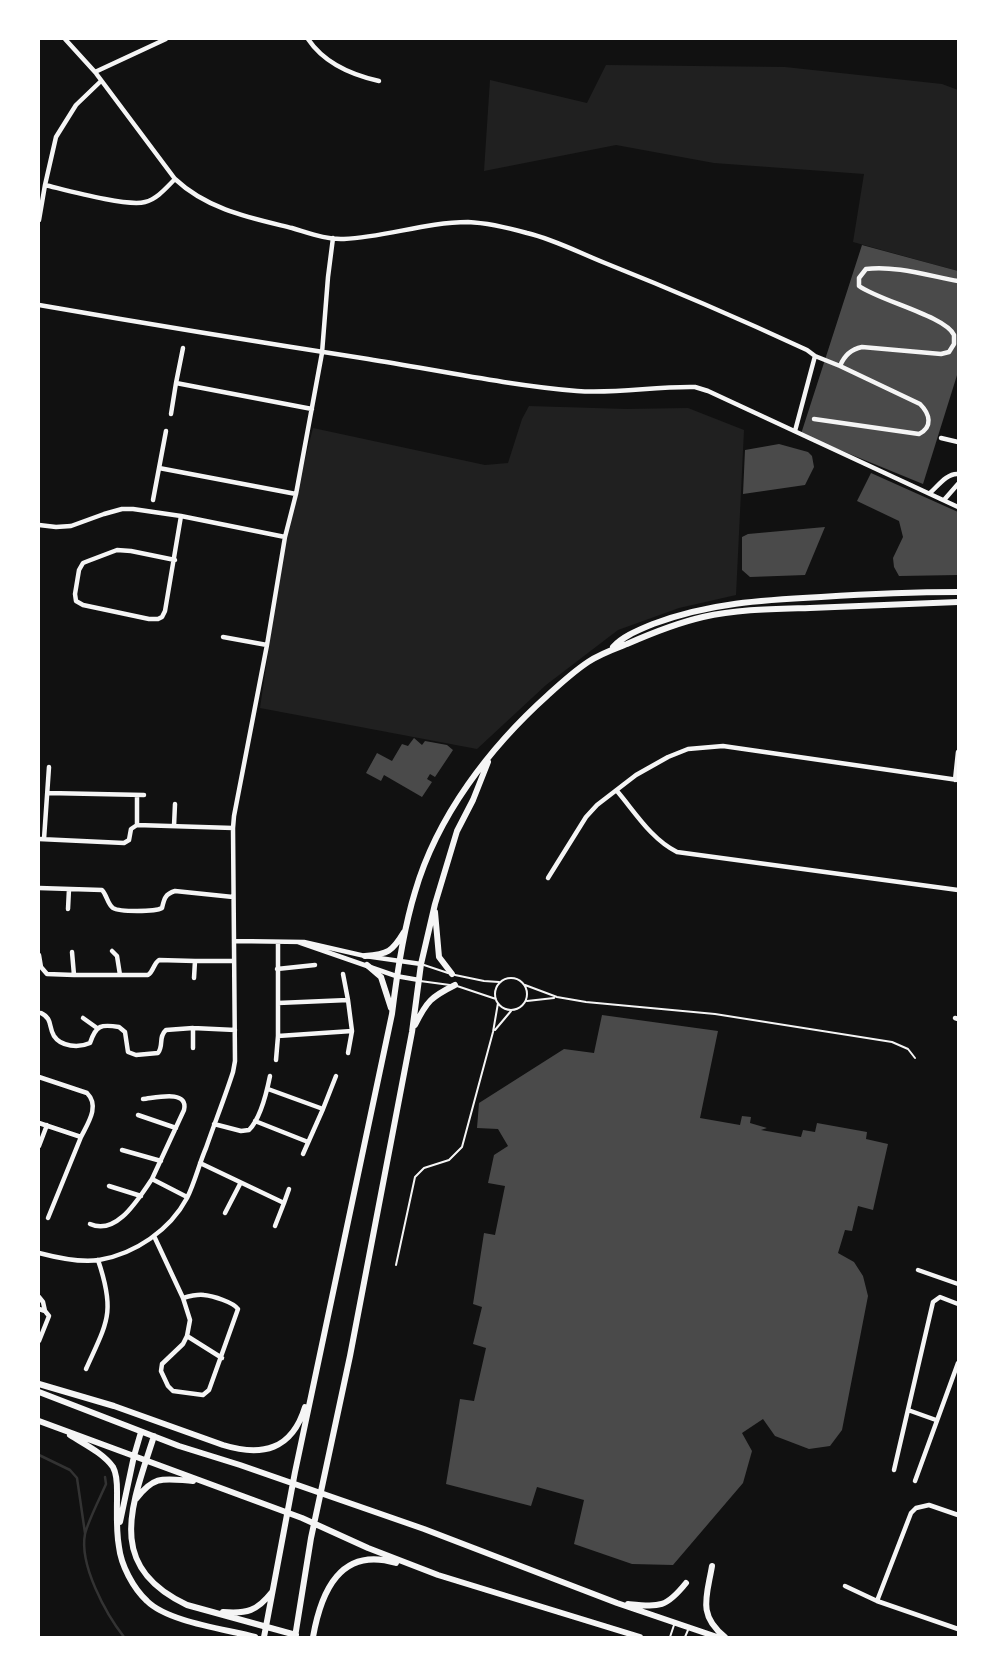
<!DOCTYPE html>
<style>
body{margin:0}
#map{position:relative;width:997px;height:1676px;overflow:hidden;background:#111;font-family:Poppins,sans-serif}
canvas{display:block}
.frame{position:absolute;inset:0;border:40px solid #fff;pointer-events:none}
</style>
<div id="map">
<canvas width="997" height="1676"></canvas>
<div class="frame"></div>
</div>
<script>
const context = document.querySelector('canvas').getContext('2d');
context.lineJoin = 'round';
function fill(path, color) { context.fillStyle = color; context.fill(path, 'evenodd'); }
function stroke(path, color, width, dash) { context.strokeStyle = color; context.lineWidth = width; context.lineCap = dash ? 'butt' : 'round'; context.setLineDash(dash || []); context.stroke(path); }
fill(new Path2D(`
 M606,65L785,67L942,84L958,90V271L853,242L864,174L714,163L616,145L484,171L490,80L587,103Z
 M529,406L626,409L688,408L744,430L736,595L679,608L618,630L546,685L477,749L260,708L285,537L313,428L485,465L508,463L522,419Z`), '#202020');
stroke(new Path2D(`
 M39,1455L70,1470L77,1478L85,1533
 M105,1477L106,1484C100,1498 88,1521 85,1534C79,1565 106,1614 124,1637`), '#333', 2.5);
fill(new Path2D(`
 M862,245L958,271V372L923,484L801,434Z
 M779,444L808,452L812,456L814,467L805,485L743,494L745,450Z
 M871,473L958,512V575L899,576L894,567L893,558L903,537L899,521L857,501Z
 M825,527L805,575L750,577L742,570V537L748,534Z
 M414,738L422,745L425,741L447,745L453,750L435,777L430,774L427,779L432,782L422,797L384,775L381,781L366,773L377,753L392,761L402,744L408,746Z
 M602,1015L718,1031L700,1118L740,1125L742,1116L751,1117L750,1123L767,1128L761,1130L801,1137L803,1130L815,1132L817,1123L867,1132L866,1139L888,1144L873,1210L858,1206L852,1231L845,1230L838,1253L854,1262L863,1276L868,1296L842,1430L830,1446L809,1449L775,1436L763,1419L742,1433L752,1451L743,1483L673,1565L632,1564L574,1544L584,1500L537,1487L531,1506L446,1484L460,1399L474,1401L486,1348L473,1344L482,1307L473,1304L484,1233L495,1235L505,1186L488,1183L494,1155L508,1146L498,1129L477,1128L479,1103L564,1049L594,1053Z`), '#4a4a4a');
stroke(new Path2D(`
 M424,965L448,973
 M455,975L484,981L499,982
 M495 994a16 16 0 1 1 32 0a16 16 0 1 1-32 0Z
 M420,981L450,985
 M525,985L557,997L586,1002L715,1014L892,1042L908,1049L915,1058
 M457,986L496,999
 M527,1001L554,998
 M495,1030L511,1011
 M396,1265L415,1177L424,1168L449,1160L462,1147L493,1032L498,1003
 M670,1637L674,1625
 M685,1637L688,1630`), '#f5f5f5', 2);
stroke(new Path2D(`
 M65,39L95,72L175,179C208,210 251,218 292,228C309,233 327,240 344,239C386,237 426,222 468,222C488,223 509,228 527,233C553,239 580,253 605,263C673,290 740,319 807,350L815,356L795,431
 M308,39C324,63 352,75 379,81
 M95,72L166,39
 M45,185C66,190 127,207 145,202C157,199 166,188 175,179
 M39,220L45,185L56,137L76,105L101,81
 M39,305C148,324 258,342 368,359C437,370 507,385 577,391C617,394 656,386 695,387L708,391L958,507
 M840,366C844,356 852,349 862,347L941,354L949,352L954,344V335C945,316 880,301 859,286V278L866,269C894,265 930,276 958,281
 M176,383L183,348
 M171,414L176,383L312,409
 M814,419L919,434C933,427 930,414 920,404L840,366L815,356
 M941,438L958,442
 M159,468L296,494
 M930,493C938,486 947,473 958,474
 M153,500L166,431
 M944,500L958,484
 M39,525L56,527L71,526L104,514L122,509H133L181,516L285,537
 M175,560L131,551L117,550L88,561L83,563L79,570L75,594L76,601L83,605L149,619H158L162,617L165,611L181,516
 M223,637L267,645
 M955,780L958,752
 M617,791C635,812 651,839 677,852L958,890
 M48,793L144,795
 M137,795V825
 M174,826L175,804
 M39,839L124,843L129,840L131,829L137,825L233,828
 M44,839L49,767
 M548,878L586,817L597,805L636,775L668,757L688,749L723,746L958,780
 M39,888L102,890C107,895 107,903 113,908C119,912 155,912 162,908C164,899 165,894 175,891L233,897
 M68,909L69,889
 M234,941L304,942L365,956L421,964
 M298,942L396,976L419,980
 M112,951L117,956L120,975H148C154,971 153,964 159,960L195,961
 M72,952L74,975H120
 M39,955L41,967L47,974L74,975
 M277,969L315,965
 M194,978L195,961H234
 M348,1000L352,1031L348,1053
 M278,1003L348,1000L343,974
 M41,1013C53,1019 48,1026 54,1036C61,1047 79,1048 90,1043C96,1025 101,1024 119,1027L125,1032L128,1052L136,1055L158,1053C164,1045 158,1037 166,1030L193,1028
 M83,1018L97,1028
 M955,1018L958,1019
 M278,1036L352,1031
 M193,1048V1028L235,1030
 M276,1060L278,1036V942
 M39,1077L87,1093C100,1106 88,1123 81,1137
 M268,1089L323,1109L336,1076
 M143,1099C155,1098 189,1089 184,1110L152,1179
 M138,1115L176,1128
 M255,1121L308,1142
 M39,1123L81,1137L48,1218
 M214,1124L241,1131L249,1130C260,1119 267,1091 270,1076
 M39,1146L47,1125
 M122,1150L161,1161
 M303,1154L323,1109
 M200,1163L284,1203L289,1189
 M109,1186L141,1196
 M225,1213L240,1184
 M90,1224C117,1236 138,1199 152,1179L187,1197
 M275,1226L284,1203
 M154,1236L183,1298L190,1320L187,1336L183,1344L162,1364L161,1371L168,1386L173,1391L203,1395L209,1390L238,1309C233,1302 213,1296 204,1295C197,1294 190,1296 183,1298
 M39,1253C58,1258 80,1263 99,1260C135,1254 170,1230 187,1198C195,1182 199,1164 206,1148C215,1122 225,1097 233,1072L235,1061L233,828L234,816L267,645L285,537L296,494L322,353L328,277L333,238
 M918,1270L958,1284
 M39,1297L43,1302L45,1311
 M39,1309L45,1311L49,1316L39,1341
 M187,1336L222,1358
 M86,1369C107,1322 116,1313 98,1260
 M908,1410L936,1420
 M894,1470L933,1302L940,1297L958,1304
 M915,1481L958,1363
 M845,1586L877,1601L958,1629
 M877,1601L911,1513L916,1508L929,1505L958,1515`), '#f5f5f5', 4.5);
stroke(new Path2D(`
 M613,647C623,636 639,630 653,624C709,603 762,600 821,597C867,594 912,592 958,592
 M435,912L439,957L452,974
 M365,956C388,954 392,952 404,932
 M367,965L381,977L391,1008
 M415,1025C427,1001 431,997 455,985
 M39,1384L114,1406L223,1445C262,1457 292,1450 305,1407
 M39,1392L179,1446L240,1465L424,1529L617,1603L717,1637
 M39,1421L302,1518L368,1548L438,1575L640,1637
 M70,1435C84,1444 103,1453 113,1467C118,1476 117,1488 117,1497C117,1514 116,1531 119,1547C121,1565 133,1588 147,1601C168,1622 225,1629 255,1637
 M154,1436C132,1505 104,1566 187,1605L296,1635
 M136,1499C155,1474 165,1479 193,1481
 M120,1522L134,1456L141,1432
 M712,1566C707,1596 697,1615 725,1637
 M628,1604C660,1607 666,1608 686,1583
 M223,1612C247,1614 257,1611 272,1592
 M264,1637L295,1472L392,1014C397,973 403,931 415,892C437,816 490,747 548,695C560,684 573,672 588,662C600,654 614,649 627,644C652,633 677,623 703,617C738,609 774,609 810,608C860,606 909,604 958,602
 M295,1637L311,1538L350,1356L412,1032L421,964L435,904L457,831L473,800L488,762
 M313,1637C321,1592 340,1546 396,1563`), '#f5f5f5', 6);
</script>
